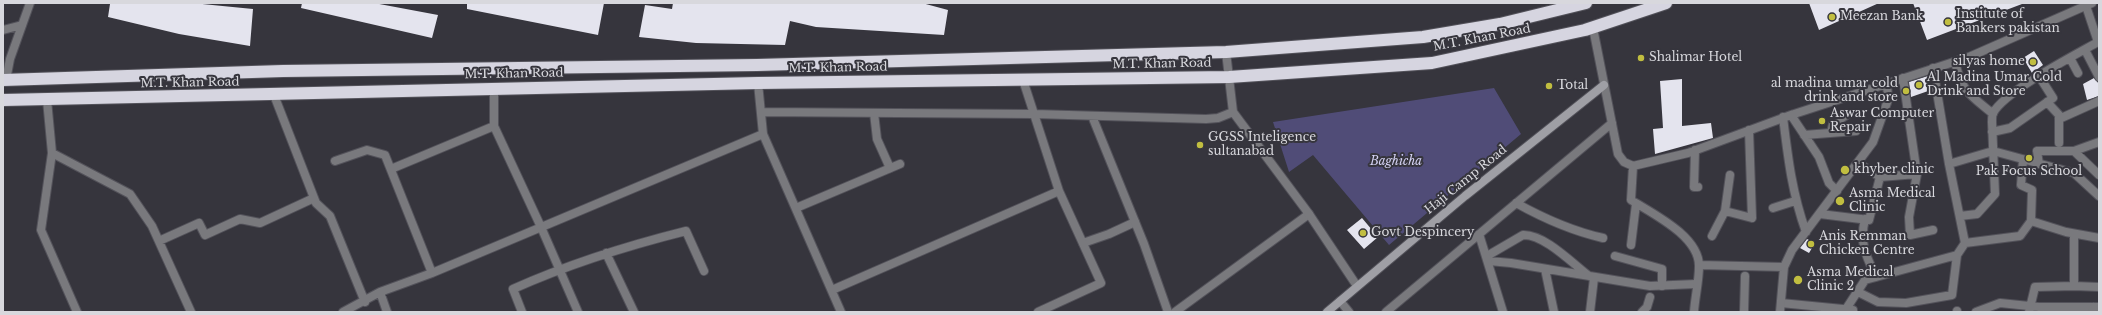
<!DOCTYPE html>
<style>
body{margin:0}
#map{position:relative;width:2102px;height:315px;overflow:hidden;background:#36353d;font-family:"Libre Baskerville",serif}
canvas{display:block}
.frame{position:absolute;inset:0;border:4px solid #d8d8dd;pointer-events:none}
</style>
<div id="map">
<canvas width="2102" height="315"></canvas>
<div class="frame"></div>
</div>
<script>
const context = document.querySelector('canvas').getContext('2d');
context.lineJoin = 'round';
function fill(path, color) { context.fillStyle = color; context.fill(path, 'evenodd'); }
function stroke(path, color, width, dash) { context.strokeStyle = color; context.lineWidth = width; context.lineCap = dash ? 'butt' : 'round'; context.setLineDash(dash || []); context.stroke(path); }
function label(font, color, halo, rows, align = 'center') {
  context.font = font + ' "Libre Baskerville",serif'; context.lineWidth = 4; context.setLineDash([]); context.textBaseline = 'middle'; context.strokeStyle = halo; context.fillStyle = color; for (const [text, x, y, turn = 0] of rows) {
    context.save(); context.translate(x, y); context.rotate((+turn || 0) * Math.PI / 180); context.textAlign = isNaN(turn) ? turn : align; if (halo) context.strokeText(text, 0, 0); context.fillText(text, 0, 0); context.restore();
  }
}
fill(new Path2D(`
 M1494,88L1521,134L1389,245L1313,155L1289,172L1273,122Z`), '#504c77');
fill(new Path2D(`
 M192,3L253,9L250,46L179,34L108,17L110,4Z
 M302,3H374L438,15L432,38L301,8Z
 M467,3H604L598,35L467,9Z
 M673,3H922L948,10L944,35L816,27L790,21L785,45L696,43L639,37L645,5L672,9Z
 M1809,3H1879L1819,30Z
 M1913,3H2021L2022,4L1927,40Z
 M2034,51L2043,65L2032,73L2023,58Z
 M1928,76L1931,90L1911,97L1909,82Z
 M2094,78L2099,84V96L2087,100L2083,84Z
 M1682,79V126L1711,123L1713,138L1655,154L1653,129L1663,128L1660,81Z
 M1362,218L1378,237L1364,249L1347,230Z
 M1807,239L1815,243L1809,253L1800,248Z`), '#e4e4ee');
const lane = new Path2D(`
 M3,30L22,25
 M2085,50L2099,77
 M2070,58L2078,73
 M1955,62C1962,92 1969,94 1993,114
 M1933,68L1949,164L1993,151L2074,173L2099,196
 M6,80L10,59L30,3
 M2047,102L2059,115V143
 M874,113L877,139L890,168
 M2059,119L2099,101
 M1992,132L2010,128L2053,98L2039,76
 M2074,151L2099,142
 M1858,163L1880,177L1917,174L1903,78
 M2039,164L2037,151H2074L2099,175
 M1917,174L1909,217L1910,235L1933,230
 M1820,214L1869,220L1880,177
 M1960,216L1977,214L1995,194L1992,122C1992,119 1992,115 1993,113C2005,91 2075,55 2098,42L2086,6
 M1865,219C1859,243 1866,256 1876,277
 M2031,221L2066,232L2099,238
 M1083,243L1109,234L1135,222
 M1965,243L2020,236L2031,221L2032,190L2021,185L2023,160
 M1487,256L1523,235C1544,234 1572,263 1589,276
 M1489,261L1511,263L1650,286L1696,284
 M1545,269L1554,312
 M2074,286L2099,287
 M1858,292L1878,302L1906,303L1952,295L1957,255L1965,243L1949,164
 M1781,303L1853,310V312
 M1846,309L1865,280L1957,255
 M1957,311V312
 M1175,312L1309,214
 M1590,312L1594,278
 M1642,312L1647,307L1650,297
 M1744,312L1745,276
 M1976,312L2000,303L2039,307H2099
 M2029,312L2035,287L2074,286V234`);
const street = new Path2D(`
 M1593,28L1618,154L1624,162L1633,166L1688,153L1791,115L1969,57L2092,3
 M1226,52L1233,112L1309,214L1357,286
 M758,83L763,134L841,312
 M494,89V126L541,227L578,312
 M274,95L316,203L330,216L365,302
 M47,100L52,153L130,194L152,226L191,312
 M761,112L1034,114L1206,119L1218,118L1233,112
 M1791,115L1819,157L1829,183L1837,191
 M1092,116L1144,244L1168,312
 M1783,117C1788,158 1792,193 1806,232
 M1831,133L1833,124L1848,114
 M1804,135L1856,131
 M1695,150L1694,187H1698
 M52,153L41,230L77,312
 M335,161L367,150L385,155L432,273
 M1633,166L1631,200C1653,214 1699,236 1699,266C1699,281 1695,297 1694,312
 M391,169L494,126
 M1516,203C1543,218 1572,231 1603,238
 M796,208L900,164
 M1773,208L1795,201
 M1725,211L1752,218L1749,130
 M1479,234L1503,312
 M1712,236L1725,211L1730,175
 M159,241L199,223L205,235L240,219L260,223L314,198
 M1631,245L1636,204
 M606,253L634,312
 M1615,256L1662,269V286
 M1699,265L1784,267
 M832,290L1059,191L1023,80
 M380,292L387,312
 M1340,301L1349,312
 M343,312L380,292L432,273L763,134
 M522,312L513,289C569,264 626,246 686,231L704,271
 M1038,312L1101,283L1059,191
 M1386,312L1612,123
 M1780,312L1784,267L1792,250L1873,142L1888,100L1887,82
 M2092,312L2094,307`);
const secondary = new Path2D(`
 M1327,312L1465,196L1604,85`);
const highway = new Path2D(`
 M3,80L283,71L757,65L1226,52L1423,37L1500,24L1586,3
 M3,100L758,83L1229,77L1432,63L1585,30L1666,3`);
stroke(lane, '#53525a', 10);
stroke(street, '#53525a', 10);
stroke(secondary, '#53525a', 10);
stroke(highway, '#53525a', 14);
stroke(lane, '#79797d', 8);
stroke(street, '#79797d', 8);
stroke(secondary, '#9f9fa5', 8);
stroke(highway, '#d6d5e0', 12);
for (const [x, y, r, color] of [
 [1832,17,4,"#c1be40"],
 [1948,22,4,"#c1be40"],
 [1641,58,4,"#c1be40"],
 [2033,62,4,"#c1be40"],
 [1919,85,4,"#c1be40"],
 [1549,86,4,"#c1be40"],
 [1906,91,4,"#c1be40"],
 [1822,121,4,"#c1be40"],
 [1200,145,4,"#c1be40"],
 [2029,158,4,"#c1be40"],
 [1845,170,5,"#c1be40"],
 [1840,201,5,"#c1be40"],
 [1363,233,4,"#c1be40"],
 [1811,244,4,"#c1be40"],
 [1798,280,5,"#c1be40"]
]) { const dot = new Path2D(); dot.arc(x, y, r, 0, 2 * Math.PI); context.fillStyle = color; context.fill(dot); stroke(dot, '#36353d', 1.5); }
label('12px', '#d8d8dd', '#36353d', [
 ["Institute of",1956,15],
 ["Bankers pakistan",1956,29],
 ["Meezan Bank",1840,17],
 ["Shalimar Hotel",1649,58],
 ["silyas home",2025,62,"right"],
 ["Al Madina Umar Cold",1927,78],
 ["Drink and Store",1927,92],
 ["al madina umar cold",1898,84,"right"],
 ["drink and store",1898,98,"right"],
 ["Total",1557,86],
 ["Aswar Computer",1830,114],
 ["Repair",1830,128],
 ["GGSS Inteligence",1208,138],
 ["sultanabad",1208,152],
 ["khyber clinic",1854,170],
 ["Pak Focus School",2029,172,"center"],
 ["Asma Medical",1849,194],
 ["Clinic",1849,208],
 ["Govt Despincery",1371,233],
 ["Anis Remman",1819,237],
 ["Chicken Centre",1819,251],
 ["Asma Medical",1807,273],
 ["Clinic 2",1807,287]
], 'left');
label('12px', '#d8d8dd', '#36353d', [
 ["M.T. Khan Road",1482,38,-11],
 ["M.T. Khan Road",1162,64,-1],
 ["M.T. Khan Road",838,68,-1],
 ["M.T. Khan Road",514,74,-1],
 ["M.T. Khan Road",190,83,-1],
 ["Haji Camp Road",1466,180,-39]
]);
label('italic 12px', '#d4d2f3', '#36353d', [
 ["Baghicha",1396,162]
]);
</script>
